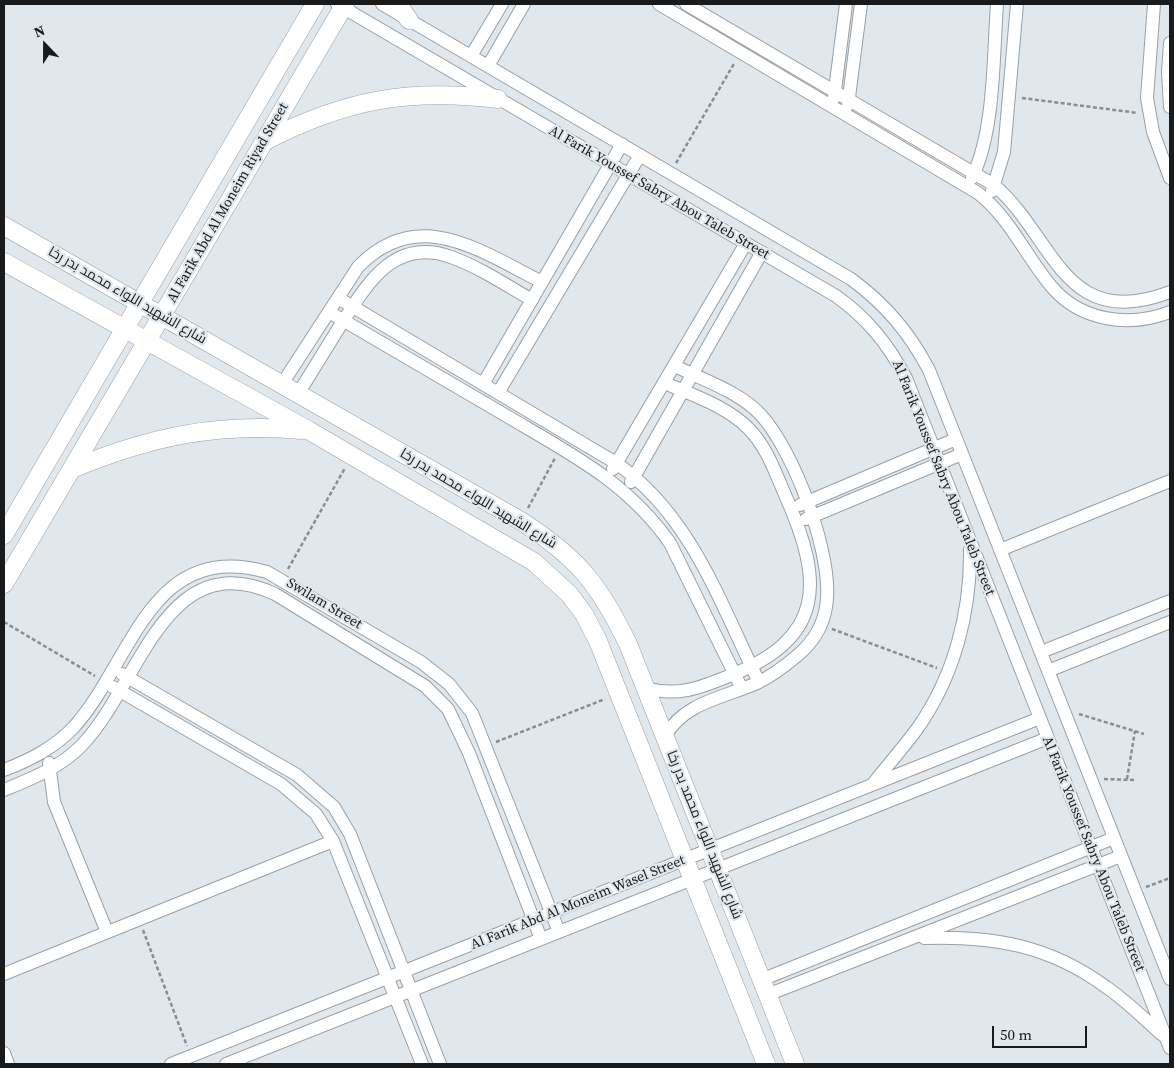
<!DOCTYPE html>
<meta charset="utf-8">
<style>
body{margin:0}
#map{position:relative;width:1174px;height:1068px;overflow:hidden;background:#e0e7ed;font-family:"Source Serif 4",serif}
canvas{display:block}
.frame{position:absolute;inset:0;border:5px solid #181a1c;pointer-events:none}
.north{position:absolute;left:20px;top:20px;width:50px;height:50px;-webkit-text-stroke:4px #e0e7ed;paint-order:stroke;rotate:338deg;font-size:14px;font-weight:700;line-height:20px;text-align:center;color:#181a1c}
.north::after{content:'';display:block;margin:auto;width:18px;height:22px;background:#181a1c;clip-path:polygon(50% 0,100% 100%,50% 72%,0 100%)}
.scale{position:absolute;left:992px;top:1026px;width:95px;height:22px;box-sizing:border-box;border:2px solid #181a1c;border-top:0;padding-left:6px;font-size:15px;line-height:18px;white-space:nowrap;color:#181a1c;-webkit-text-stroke:4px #e0e7ed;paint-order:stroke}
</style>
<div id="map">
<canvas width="1174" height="1068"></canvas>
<div class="frame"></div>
<div class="north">N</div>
<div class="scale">50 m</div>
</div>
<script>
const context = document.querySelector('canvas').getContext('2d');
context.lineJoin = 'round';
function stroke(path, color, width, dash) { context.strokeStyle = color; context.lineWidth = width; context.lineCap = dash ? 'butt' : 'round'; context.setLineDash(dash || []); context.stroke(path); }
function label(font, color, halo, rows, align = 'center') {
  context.font = font + ' "Source Serif 4",Cairo,serif'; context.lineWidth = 4.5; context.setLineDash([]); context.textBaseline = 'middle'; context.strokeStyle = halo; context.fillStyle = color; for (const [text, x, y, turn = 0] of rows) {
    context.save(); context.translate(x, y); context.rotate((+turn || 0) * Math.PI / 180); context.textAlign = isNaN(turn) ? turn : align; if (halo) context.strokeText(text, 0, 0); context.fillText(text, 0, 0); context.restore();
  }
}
const street = new Path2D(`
 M337,4L836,296C867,318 888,344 906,378L1170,1048
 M382,4L851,279C885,304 909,332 929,370L1170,979
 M659,4L978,193C1010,218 1025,255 1051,286C1080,321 1129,328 1170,312
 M686,4L994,185C1055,237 1063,333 1170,292
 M1154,4L1147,98L1153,132L1170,178
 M1170,43L1168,72L1170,107
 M471,56L502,4
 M488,66L524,4
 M834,98L846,4
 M848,105L861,4
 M972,178C995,130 993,58 997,4
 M992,191L1004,152L1017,4
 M338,298L616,463C691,515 720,603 759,682
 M329,312C386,345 443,379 500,412C565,451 625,479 670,543L742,689
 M282,384L358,267C418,205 480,251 542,282
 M483,384L622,144
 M498,393L640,155
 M298,394C312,371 326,349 340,326C366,286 393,236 451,257C479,267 506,285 532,300
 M613,469L746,243
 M631,482L762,252
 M800,505L956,439
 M806,519L962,454
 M1000,550L1170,481
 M1041,652L1170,601
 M1048,671L1170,622
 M122,674L297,775L334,807L350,834L440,1064
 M113,687L281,784L316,814L333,841L422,1064
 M645,688C677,697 700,688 729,676C825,638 824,583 786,497C775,472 767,447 748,428C726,406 692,395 665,383
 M665,736C685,702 723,698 757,683C772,676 785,666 798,655C812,643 823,626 826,607C835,559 794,450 760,414C738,391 703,380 675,366
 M49,763L54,802L107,932
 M4,770C30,760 54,748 74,727C133,661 150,539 267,572L421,662L449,684L472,713L559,932
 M872,785C887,766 903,748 917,729C954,677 971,612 970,549
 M4,790C33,778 61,767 82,745C140,685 165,543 275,594L425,686L448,709L469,753L541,939
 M924,938C993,936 1049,945 1106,987C1127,1001 1145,1020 1165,1037
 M4,974L333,841
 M761,980L1114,838
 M767,995L1121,856
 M4,1053L8,1064
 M171,1064L1040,718
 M226,1064L1048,738`);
const secondary = new Path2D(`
 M398,4L409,20
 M265,141C345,100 408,88 498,99
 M4,226L521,521C578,558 599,584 628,644L795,1064
 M4,262L308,430L534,562L569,594L584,614L598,641L766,1064
 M72,469C149,437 218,422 302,430
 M4,535L315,4
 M4,584L345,4`);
stroke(street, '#99a0a5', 14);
stroke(secondary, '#99a0a5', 19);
stroke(new Path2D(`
 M1022,98L1138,113
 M676,163L735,62
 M528,508L555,458
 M288,569L345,468
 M4,622L95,676
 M832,629L937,668
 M1079,714L1144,734
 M496,742L605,699
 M1104,779L1135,780
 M1127,779L1135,731
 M1146,887L1170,878
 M143,930L187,1046`), '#898e93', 2.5, [4, 2.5]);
stroke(street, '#fff', 12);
stroke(secondary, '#fff', 18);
label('14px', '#181a1c', '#e0e7ed', [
 ["Al Farik Youssef Sabry Abou Taleb Street",659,193,30],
 ["Al Farik Abd Al Moneim Riyad Street",228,203,-60],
 ["شارع الشهيد اللواء محمد بدر رخا",127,296,30],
 ["Al Farik Youssef Sabry Abou Taleb Street",943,478,68],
 ["شارع الشهيد اللواء محمد بدر رخا",478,499,31],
 ["Swilam Street",324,604,31],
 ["شارع الشهيد اللواء محمد بدر رخا",704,835,68],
 ["Al Farik Youssef Sabry Abou Taleb Street",1093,854,68],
 ["Al Farik Abd Al Moneim Wasel Street",578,903,-22]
]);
</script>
